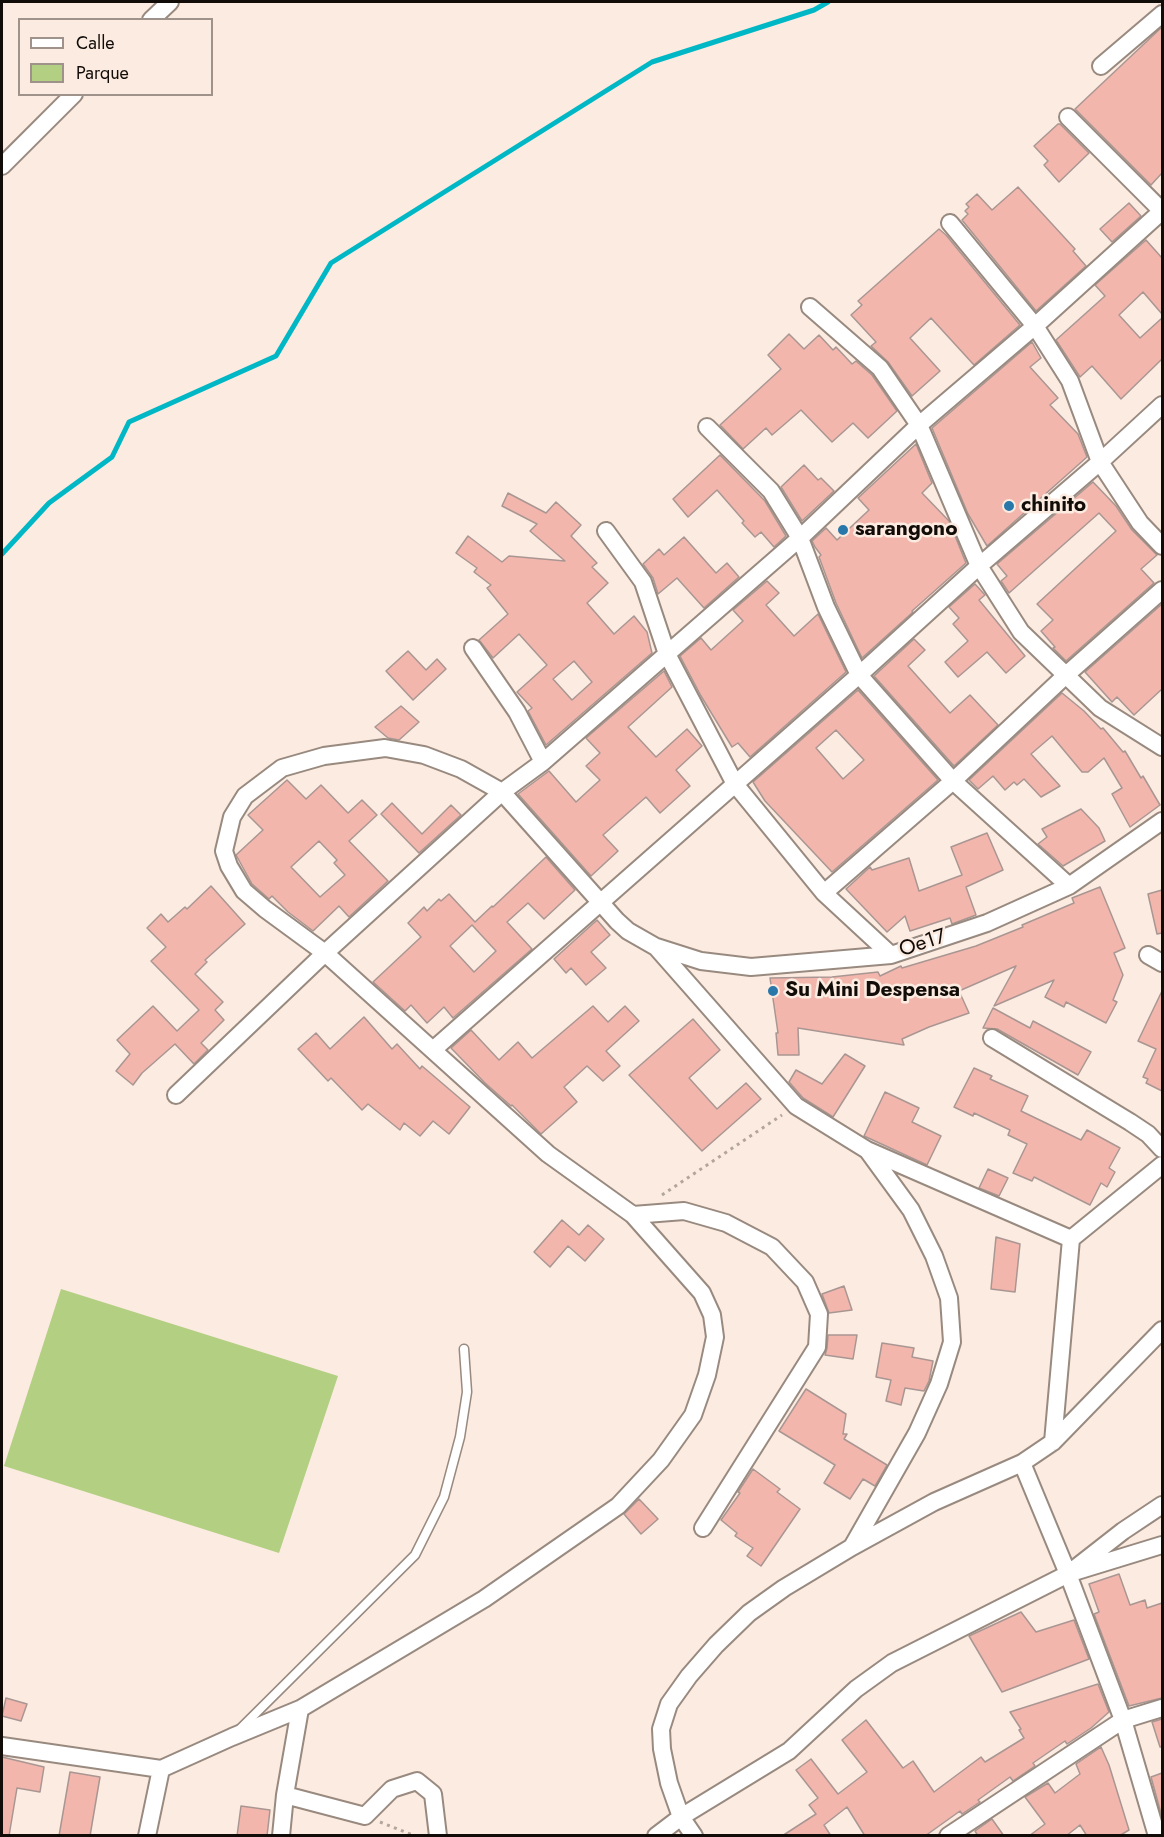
<!DOCTYPE html>
<style>
body{margin:0}
#map{position:relative;width:1164px;height:1837px;overflow:hidden;background:#fcebe0;font-family:Jost,sans-serif}
canvas{display:block}
.frame{position:absolute;inset:0;border:3px solid #110c08;pointer-events:none}
.legend{position:absolute;left:18px;top:18px;width:195px;height:78px;box-sizing:border-box;background:#fcebe0;border:2px solid #9e928a;margin:0;padding:8px 10px;list-style:none;font-size:18px;color:#110c08}
.legend li{display:flex;align-items:center;gap:12px;height:30px}
.legend b{width:30px;border:2px solid #9e928a}
</style>
<div id="map">
<canvas width="1164" height="1837"></canvas>
<div class="frame"></div>
<ul class="legend">
<li><b style="height:8px;background:#fff"></b>Calle</li>
<li><b style="height:16px;background:#b2cf82"></b>Parque</li>
</ul>
</div>
<script>
const context = document.querySelector('canvas').getContext('2d');
context.lineJoin = 'round';
function fill(path, color) { context.fillStyle = color; context.fill(path, 'evenodd'); }
function stroke(path, color, width, dash) { context.strokeStyle = color; context.lineWidth = width; context.lineCap = dash ? 'butt' : 'round'; context.setLineDash(dash || []); context.stroke(path); }
function label(font, color, halo, rows, align = 'center') {
  context.font = font + ' Jost,sans-serif'; context.lineWidth = 5; context.setLineDash([]); context.textBaseline = 'middle'; context.strokeStyle = halo; context.fillStyle = color; for (const [text, x, y, turn = 0] of rows) {
    context.save(); context.translate(x, y); context.rotate((+turn || 0) * Math.PI / 180); context.textAlign = isNaN(turn) ? turn : align; if (halo) context.strokeText(text, 0, 0); context.fillText(text, 0, 0); context.restore();
  }
}
fill(new Path2D(`
 M61,1289L338,1376L279,1553L4,1466Z`), '#b2cf82');
stroke(new Path2D(`
 M2,554L49,503L112,457L129,422L276,356L331,263L652,62L814,10L828,2`), '#00b8c5', 5);
const building = new Path2D(`
 M1162,27V173L1151,185L1075,109Z
 M1058,124H1060L1089,153L1059,182L1044,165L1048,161L1034,146Z
 M1018,187L1075,249L1073,251L1086,266L1036,311L962,220L968,214L965,211L969,207L966,204L977,194L992,210Z
 M1129,203L1141,216L1112,242L1100,229Z
 M939,229L946,235L1020,325L974,365L931,318L910,338L940,371L912,396L888,362L871,346L876,342L851,315L862,305L858,301Z
 M1146,240L1162,258V314L1143,292L1119,315L1140,338L1162,318V359L1121,399L1092,366L1080,377L1056,340L1105,296L1095,285Z
 M789,334L804,349L819,335L833,350L836,347L852,364L856,361L872,375L897,411L868,438L853,423L832,442L801,410L772,435L766,428L743,449L720,425L781,369L768,355Z
 M1032,342L1041,358L1030,367L1058,398L1050,405L1078,434L1087,457L987,546L968,514L932,428Z
 M916,444L932,483L922,493L949,521L966,563L912,611L913,612L862,658L836,603L819,557L821,555L815,547L812,541L826,528L837,540L869,510L858,498Z
 M720,455L765,501L786,536L774,547L761,532L755,537L742,523L744,521L717,490L688,517L673,499Z
 M804,465L818,480L821,478L834,491L802,521L781,487Z
 M1093,482L1116,506L1132,530L1157,555L1141,569L1154,583L1066,661L1053,648L1055,647L1041,631L1053,620L1037,604L1116,531L1099,513L1009,593L1001,581L1007,576L997,564Z
 M508,493L546,513L556,502L581,525L571,536L597,563L592,567L608,583L587,603L614,634L634,616L647,632L652,653L546,745L528,711L532,708L517,692L547,665L519,634L493,658L479,640L508,614L487,588L491,585L474,572L477,568L456,553L468,536L502,562L509,556L565,561L530,531L537,524L502,506ZM574,661L592,682L572,700L553,679Z
 M684,537L716,573L727,563L739,577L704,608L677,578L658,594L653,578L643,564L659,549L664,555Z
 M767,581L779,593L766,605L794,636L818,614L846,672L750,757L738,743L732,747L701,696L680,656L701,638L711,650L743,621L733,610Z
 M975,584L985,595L979,600L1025,656L1006,673L987,652L958,677L945,662L968,641L953,624L959,618L949,607Z
 M1162,604V689L1134,715L1117,697L1112,702L1085,672Z
 M914,639L925,650L908,666L950,713L970,695L998,725L954,766L874,676Z
 M408,651L426,670L437,659L446,669L413,700L386,671Z
 M664,671L672,687L628,727L656,757L687,729L702,746L676,770L690,786L660,813L646,797L603,835L618,851L591,876L518,794L549,771L576,802L600,780L586,766L600,753L586,738Z
 M858,690L938,780L832,872L765,801L753,782ZM836,730L864,760L843,779L816,748Z
 M1062,693L1084,711L1101,729L1103,728L1123,752L1125,751L1141,778L1143,776L1160,805L1130,827L1112,794L1122,788L1104,758L1088,772H1082L1052,736L1031,754L1060,786L1041,797L1024,779L1017,785L1014,782L1005,790L993,776L978,789L969,780Z
 M401,706L419,722L399,740L388,738L375,727Z
 M287,780L306,799L321,785L348,813L362,800L377,815L349,841L388,881L349,917L339,906L313,931L288,912L272,896L269,899L252,884L236,855L263,830L248,815ZM319,841L337,860L334,863L345,875L320,897L291,867Z
 M392,803L422,834L451,805L461,815L419,853L381,814Z
 M1081,809L1099,828L1105,841L1063,866L1038,844L1047,837L1042,829Z
 M987,833L1003,870L966,887L976,915L952,924L950,918L910,931L905,916L887,932L846,889L870,867L872,870L909,858L919,891L962,875L951,847Z
 M546,857L575,890L544,919L528,903L507,922L532,949L453,1018L444,1007L427,1023L411,1005L405,1011L373,982L421,937L408,923L424,907L427,911L439,899L441,901L449,894L475,922L492,906L493,907ZM472,925L496,951L474,972L450,946Z
 M211,886L245,924L205,960L207,962L195,974L223,1002L215,1010L224,1020L201,1043L208,1050L194,1064L175,1044L142,1073L133,1085L116,1071L130,1054L117,1040L153,1006L177,1031L199,1010L151,961L166,947L147,928L161,914L168,922L185,907L187,909Z
 M1100,887L1125,948L1114,953L1123,975L1113,1000L1117,1002L1106,1023L1066,1002L1064,1007L1045,997L1054,980L994,1006L1016,966L959,991L969,1013L929,1027L902,1039L904,1045L798,1028L799,1055H778L776,1033H778L770,978L832,977L878,972L880,976L901,966L902,968L976,946L1023,927L1022,925L1074,903L1072,898Z
 M1162,890V933L1157,934L1148,894Z
 M597,920L610,935L591,952L606,968L586,985L571,968L566,973L554,959Z
 M1162,991V1091L1146,1083L1148,1079L1143,1077L1156,1049L1138,1041Z
 M593,1006L608,1022L625,1006L639,1021L606,1051L620,1066L603,1081L587,1066L564,1087L577,1102L541,1134L512,1105L511,1106L485,1083L451,1048L471,1030L499,1060L518,1042L532,1058Z
 M993,1008L1030,1028L1033,1021L1091,1052L1078,1075L997,1029L983,1028Z
 M364,1017L392,1049L397,1044L420,1069L422,1066L470,1107L449,1134L433,1121L420,1136L404,1123L400,1130L368,1104L362,1110L331,1078L328,1081L298,1049L316,1033L330,1049Z
 M693,1019L720,1050L689,1078L717,1109L746,1083L761,1099L702,1151L629,1075Z
 M845,1054L865,1066L833,1117L803,1098L789,1082L796,1070L822,1084Z
 M974,1068L992,1076L990,1079L1028,1096L1021,1111L1081,1140L1087,1130L1120,1148L1109,1168L1115,1172L1107,1187L1101,1183L1090,1205L1034,1177L1032,1181L1013,1173L1027,1144L1008,1135L1010,1130L974,1113L973,1116L954,1107Z
 M885,1092L919,1108L912,1122L941,1136L927,1165L864,1136Z
 M988,1169L1008,1178L999,1196L979,1188Z
 M562,1220L579,1235L588,1225L604,1239L585,1261L568,1246L550,1267L534,1252Z
 M996,1237L1020,1244L1015,1292L991,1289Z
 M844,1286L852,1310L829,1313L822,1294Z
 M828,1335H857L853,1359L825,1355L827,1348Z
 M882,1343L914,1348L912,1357L933,1361L929,1381L924,1391L905,1388L901,1405L886,1401L891,1380L876,1377Z
 M806,1389L846,1414L843,1434H847L844,1439L887,1465L875,1486L863,1479L850,1499L824,1483L835,1465L779,1431Z
 M753,1469L780,1489L777,1492L800,1509L761,1566L747,1556L753,1548L735,1536L737,1533L721,1520L740,1493L738,1492Z
 M639,1499L658,1519L641,1534L624,1514Z
 M1119,1574L1130,1605L1145,1600L1147,1608L1162,1603V1698L1129,1706L1094,1614L1099,1612L1089,1584Z
 M1021,1612L1036,1632L1074,1620L1089,1659L1002,1692L969,1636Z
 M1098,1684L1109,1712L1091,1728L1067,1744L1065,1741L1033,1763L1035,1766L1013,1781L1010,1777L978,1800L980,1802L962,1814L960,1811L925,1836H865L847,1807L824,1825L831,1836H782L816,1814L809,1805L818,1798L796,1770L811,1759L838,1794L867,1772L842,1740L866,1720L903,1768L913,1761L934,1792L981,1757L985,1762L1024,1738L1019,1730L1021,1729L1010,1712Z
 M6,1698L27,1704L21,1721L2,1716Z
 M1162,1719V1747H1160L1152,1722Z
 M1101,1747L1109,1765L1129,1830L1119,1836H1087L1080,1825L1066,1836H1029L1045,1824L1025,1797L1048,1783L1055,1793L1080,1774L1076,1764Z
 M2,1757L44,1767L40,1792L17,1788L9,1836L2,1835Z
 M70,1772L100,1777L90,1836H59Z
 M1162,1773V1817L1151,1777Z
 M241,1806L270,1810L267,1836H237Z
 M992,1819L1004,1836H978L975,1831Z`);
fill(building, '#f3b6ac');
stroke(building, '#a99693', 1.5);
const service = new Path2D(`
 M239,1730L415,1555L444,1497L460,1437L467,1392L464,1349`);
const minor = new Path2D(`
 M151,20L170,2
 M1101,66L1162,14
 M2,166L74,94
 M950,223L1035,326L1070,381L1100,462L1140,523L1162,546
 M810,307L880,368L919,425L979,566L1021,632L1100,708L1162,747
 M707,427L771,491L800,538L826,607L859,675L953,781L1069,886
 M606,531L643,582L667,654L735,784L824,893L891,955
 M473,648L517,712L543,762
 M824,893L953,781L1066,675L1162,590
 M657,947L701,961L751,967L891,955L987,923L1069,886L1162,821
 M1148,955L1162,963
 M992,1038L1130,1122L1148,1134L1162,1149
 M434,1049L859,675L979,566L1100,462L1162,405
 M176,1095L325,953L502,792L543,762L800,538L919,425L1035,326L1162,211L1068,117
 M633,1215L684,1211L726,1223L772,1247L805,1282L819,1314L817,1347L703,1528
 M1053,1442L1071,1239
 M852,1547L917,1433L939,1384L952,1342L949,1298L934,1256L911,1210L868,1151
 M1077,1571L1162,1545
 M2,1746L161,1769
 M285,1795L365,1816L392,1789L417,1781L433,1794L438,1836
 M147,1836L161,1769L232,1737L300,1709L484,1599L618,1506L661,1460L693,1415L707,1375L715,1337L712,1315L702,1293L633,1215L548,1154L325,953L265,909L244,891L229,866L224,851L232,817L245,796L282,768L324,756L385,748L424,755L461,769L502,792L617,921L628,931L656,947L796,1106L867,1150L1071,1239L1162,1165
 M281,1836L285,1795L300,1709
 M656,1836L681,1817L669,1783L662,1749L661,1729L669,1704L689,1676L716,1645L749,1613L784,1588L852,1547L934,1502L1022,1463
 M694,1836L681,1817L789,1751L856,1689L892,1663L1068,1574L1123,1531L1162,1505
 M948,1836L1123,1720L1162,1708
 M1157,1836L1123,1720L1068,1574L1022,1463L1053,1442L1162,1330`);
stroke(service, '#998a80', 11);
stroke(minor, '#998a80', 20);
stroke(new Path2D(`
 M662,1195L782,1115
 M380,1822L415,1836`), '#b2a59c', 3, [3, 4.5]);
stroke(service, '#fff', 8);
stroke(minor, '#fff', 16);
for (const [x, y, r, color] of [
 [1009,506,6,"#2a77a9"],
 [843,530,6,"#2a77a9"],
 [773,991,6,"#2a77a9"]
]) { const dot = new Path2D(); dot.arc(x, y, r, 0, 2 * Math.PI); context.fillStyle = color; context.fill(dot); stroke(dot, '#fcebe0', 2); }
label('bold 21px', '#110c08', '#fcebe0', [
 ["chinito",1021,506],
 ["sarangono",855,530],
 ["Su Mini Despensa",785,991]
], 'left');
label('21px', '#110c08', '#fcebe0', [
 ["Oe17",923,944,-18]
]);
</script>
